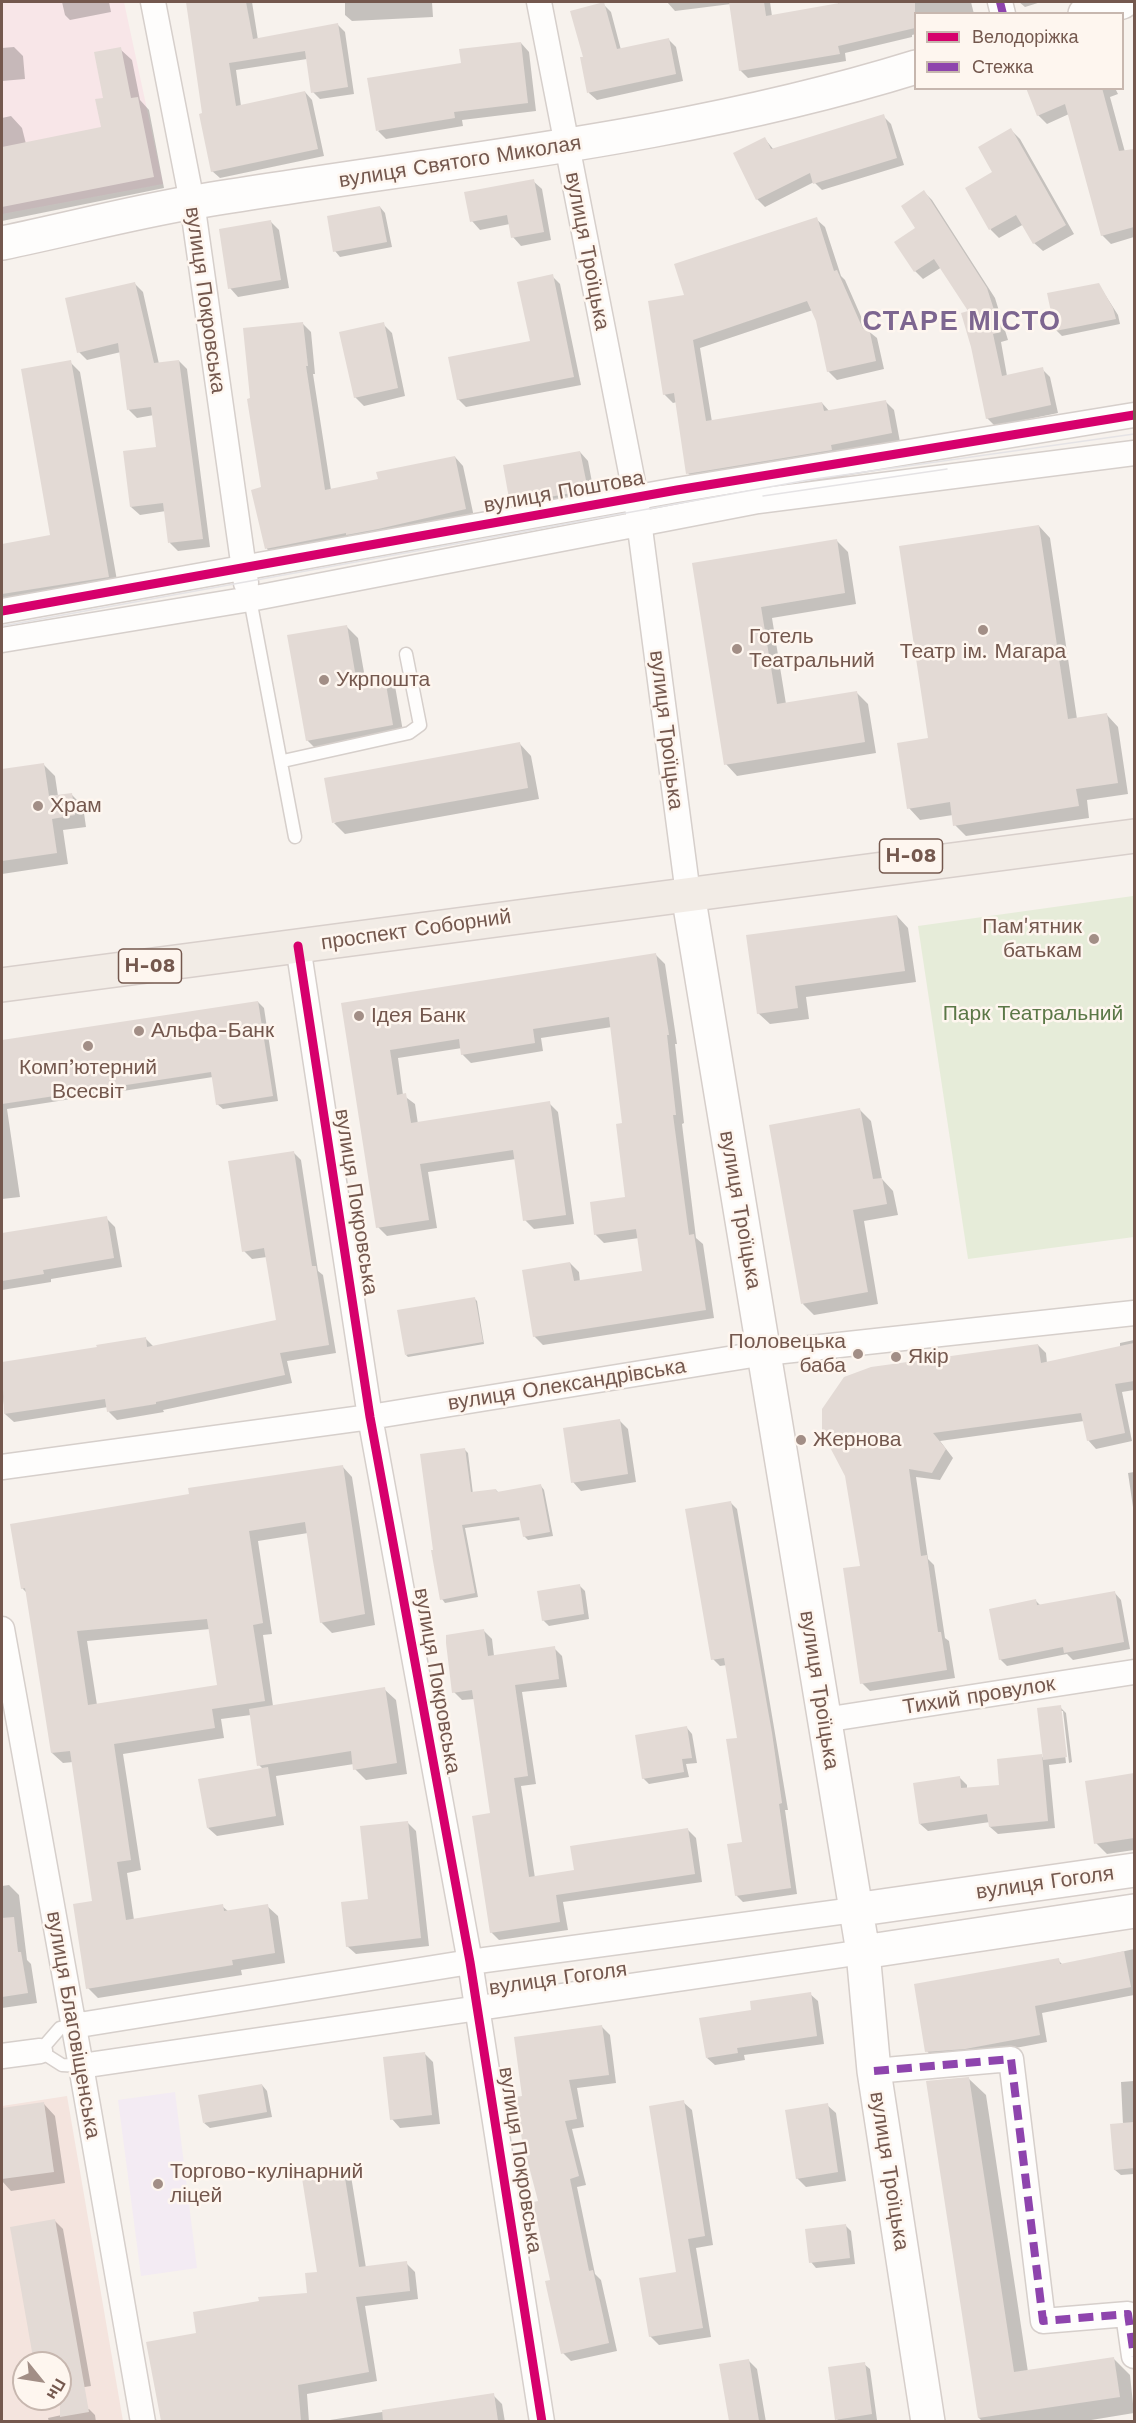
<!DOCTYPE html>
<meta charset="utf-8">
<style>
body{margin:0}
#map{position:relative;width:1136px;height:2423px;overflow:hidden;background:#f7f2ed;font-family:"Work Sans",sans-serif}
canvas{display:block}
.frame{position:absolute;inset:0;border:3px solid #74584e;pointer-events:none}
.legend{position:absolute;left:914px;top:12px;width:210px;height:78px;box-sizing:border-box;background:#fef6ef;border:2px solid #c7b7af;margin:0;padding:8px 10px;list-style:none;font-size:18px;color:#74584e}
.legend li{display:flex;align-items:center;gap:12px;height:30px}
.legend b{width:30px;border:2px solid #c7b7af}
.north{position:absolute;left:12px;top:2351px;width:60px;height:60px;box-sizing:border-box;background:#fef6ef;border:2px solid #c7b7af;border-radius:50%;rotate:120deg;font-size:16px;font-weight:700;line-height:24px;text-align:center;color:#74584e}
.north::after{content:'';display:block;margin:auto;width:21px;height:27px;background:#a28e86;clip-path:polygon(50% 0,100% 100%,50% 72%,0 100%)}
</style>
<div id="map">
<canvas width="1136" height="2423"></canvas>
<div class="frame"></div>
<ul class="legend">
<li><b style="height:8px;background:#d6006c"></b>Велодоріжка</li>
<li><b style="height:8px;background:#8e44ad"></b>Стежка</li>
</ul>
<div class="north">Пн</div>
</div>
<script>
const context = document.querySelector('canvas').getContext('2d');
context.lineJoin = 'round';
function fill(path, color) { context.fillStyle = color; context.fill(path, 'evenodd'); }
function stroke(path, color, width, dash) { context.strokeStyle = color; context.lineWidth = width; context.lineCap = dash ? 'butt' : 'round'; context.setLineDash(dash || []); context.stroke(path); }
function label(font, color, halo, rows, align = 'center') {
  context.font = font + ' "Work Sans",sans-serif'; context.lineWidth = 5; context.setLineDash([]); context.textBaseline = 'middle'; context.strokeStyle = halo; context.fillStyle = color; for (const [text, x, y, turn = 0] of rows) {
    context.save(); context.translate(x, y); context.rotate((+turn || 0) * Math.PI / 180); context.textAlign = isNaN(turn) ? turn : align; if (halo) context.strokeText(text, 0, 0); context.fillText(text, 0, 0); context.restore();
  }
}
fill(new Path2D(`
 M67,2096L123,2421L2,2422V2106ZM24,2363H60V2399H24Z`), '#f4e4de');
fill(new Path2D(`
 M175,2092L197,2268L141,2276L118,2100Z`), '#f3ebf3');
fill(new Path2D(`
 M2,2H124L163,184L2,214Z`), '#f8e6e8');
fill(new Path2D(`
 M1133,896L1134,1237L968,1259L918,926Z`), '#e6ecd9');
fill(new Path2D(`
 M62,2H109L111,12L70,20L65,15Z
 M187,2H252L258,40L337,24L345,32L354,94L320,99L313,92L307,59L236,70L241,106L305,92L312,100L324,156L220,178L212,171Z
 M345,2H432L433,17L352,21L345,15Z
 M667,2H770L772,16L838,4V2H971L974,14H916V34L912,35V37L845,53L846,61L748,78L740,70L731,4L675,11Z
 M1019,2H1041L1025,7Z
 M603,4L611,12L621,50L668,39L676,47L683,81L597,100L589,93L581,58H585Z
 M521,43L529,52L536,111L462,120L463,126L386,139L378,131L463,64Z
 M14,47L23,56L25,79L2,81V48Z
 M120,49L132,60L140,100L149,110L164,188L2,221V118L11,116L22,128L26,144L103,129L105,99Z
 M1027,88H1115L1118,94L1110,97L1125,152L1134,151V237L1111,244L1102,235L1069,114L1047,124L1038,115Z
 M883,116L891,124L904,165L822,190L814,182L765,207L757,199L765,139L774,150Z
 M1011,130L1020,139L1074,234L1043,251L1034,243L1024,224L999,238L991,230L967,188L994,173Z
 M533,181L542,189L551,240L521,246L513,237L510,224L480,230L472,221Z
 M924,192L932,200L995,298L1008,340L1001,342L1007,376L1042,369L1050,377L1058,413L995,426L987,418L970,312L942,267L923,279L915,271L917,229Z
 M380,207L385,213L392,247L340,257L335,251Z
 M816,219L825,227L841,276L845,280L867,330L877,338L884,369L837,380L828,371L817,320L813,310L700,348L712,422L822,403L830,412L885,401L894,410L900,442L696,482L688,473L677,402L673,403L664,394L686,296Z
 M271,222L279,230L289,288L238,297L230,288Z
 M552,276L560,284L581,385L466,407L458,399L531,342Z
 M135,284L143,292L159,364L179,361L187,369L210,547L178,551L170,543L166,511L140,515L131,507L158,448L154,415L137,418L129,410L121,352L87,360L79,352Z
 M1099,285L1118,315L1120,324L1062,336L1056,330Z
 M303,324L311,332L315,374H313L331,490L380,480L455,457L463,466L474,517L275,557L267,549L263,489Z
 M383,324L392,333L405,396L364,406L355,397Z
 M70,362L80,372L118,586L2,605V545L52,537Z
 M580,452L588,461L595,498L520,512L511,504Z
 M1039,526L1050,538L1077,719L1107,715L1118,727L1128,794L1087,800L1089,818L966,836L955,825L953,815L920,820L909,808L929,740Z
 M837,541L848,552L856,604L772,618L786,704L856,692L868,704L876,753L737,776L726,764L693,564Z
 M346,626L358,638L365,678L383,675L395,686L404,737L319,752L307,740Z
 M520,744L531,756L539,799L345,834L334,823Z
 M43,764L55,776L58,796L71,794L83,806L86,827L63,830L68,864L2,874V771Z
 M897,916L908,928L916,982L806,997L809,1019L770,1024L758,1013L748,937Z
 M656,955L665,964L677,1044H675L684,1123L682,1124L696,1238L703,1244L714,1318L543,1345L534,1336L570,1263L579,1272L580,1282L643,1272L639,1238L604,1243L595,1234L627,1199L623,1125L612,1027L541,1038L543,1051L471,1063L462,1054V1048L398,1058L403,1095L415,1104L418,1124L549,1103L558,1112L574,1224L534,1229L525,1220L516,1159L428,1172L437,1228L387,1236L378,1227L343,1004Z
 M258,1002L264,1008L278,1101L223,1109L217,1104L213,1077L7,1109L20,1197L2,1199V1041Z
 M860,1110L871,1121L882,1179L893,1191L898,1215L864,1221L878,1304L814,1315L803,1304Z
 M293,1152L301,1160L318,1271L323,1275L336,1353L287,1361L292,1383L163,1410L164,1412L117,1420L109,1412L108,1407L14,1422L5,1414L2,1388V1364L98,1348L145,1338L154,1347L278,1321L267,1257L252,1259L244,1251Z
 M106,1218L115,1227L122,1267L51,1279V1282L2,1290V1235Z
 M474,1298L477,1301L484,1344L408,1357L406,1355Z
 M1134,1340V1390L1122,1392L1132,1441L1096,1449L1088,1440L1084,1421L940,1441L953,1458L940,1480L916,1477L928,1559L934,1565L945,1638L949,1641L955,1678L870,1691L862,1683L861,1567L847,1476L1038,1345L1046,1353L1047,1363L1120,1348V1343Z
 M619,1420L628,1429L636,1482L581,1491L573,1482Z
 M464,1449L468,1453L473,1494L496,1490L499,1493L541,1486L544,1490L553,1536L528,1540L524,1536L521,1520L465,1528L478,1597L445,1603L442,1599L435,1551Z
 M342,1466L352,1477L375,1625L332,1633L321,1622L308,1533L258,1541L272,1634L263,1635L273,1706L384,1689L396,1700L407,1774L366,1780L355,1769L354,1764L276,1776L284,1825L217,1836L208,1828L263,1769L259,1765L251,1715L221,1719L224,1738L123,1754L141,1870L127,1873L134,1920L222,1906L229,1912L267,1906L278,1916L285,1963L241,1970L242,1975L98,1998L88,1988L94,1902L73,1762L63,1763L52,1753L28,1594L22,1588L190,1495ZM210,1629L219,1686L97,1705L87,1641Z
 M1134,1472V1514L1128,1473Z
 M731,1503L737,1509L788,1810H785L797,1894L743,1902L736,1895L744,1843L739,1739L727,1665L720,1666L713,1659Z
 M579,1585L585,1591L589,1619L549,1626L543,1620Z
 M1114,1592L1121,1600L1130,1649L1073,1660L1067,1654L1007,1666L1000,1659L1036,1601L1041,1606Z
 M484,1631L492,1639L494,1656L554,1648L562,1656L567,1687L522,1692L536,1784L521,1786L535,1878L576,1871L688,1830L696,1838L702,1882L563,1902L568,1930L499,1940L491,1932V1814L475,1699L462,1700L454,1692Z
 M1060,1707L1066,1713L1072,1762L1069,1763L1063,1711H1060L1066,1763L1049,1765L1055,1828L998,1834L990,1827V1822L928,1831L920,1824L959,1777L967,1785V1789L1001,1786L1041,1756L1045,1759Z
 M687,1728L692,1734L697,1763L686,1764L689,1777L649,1784L643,1778Z
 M1134,1774V1850L1107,1854L1096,1843L1086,1782Z
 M407,1822L416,1831L429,1946L356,1954L347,1946Z
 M9,1885L19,1895L27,1960L31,1964L37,2003L2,2008V1886Z
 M1134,1949V1995L1042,2013L1047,2042L973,2056L934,2059L927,2051L1058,1960L1063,1965Z
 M810,1994L818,2001L824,2044L744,2055L745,2060L715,2065L707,2058L753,2012Z
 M602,2027L610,2035L616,2083L577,2088L584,2127L572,2129L586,2185L577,2187L595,2274L601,2280L617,2351L571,2361L563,2353L523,2097Z
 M424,2053L433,2062L440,2124L400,2128L392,2119Z
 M969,2079L986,2095L1028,2372L1113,2358L1130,2375L1134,2413L1079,2422H983L979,2418Z
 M1134,2081V2174L1121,2175L1115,2170L1123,2125L1121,2082Z
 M262,2085L267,2091L272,2117L210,2128L204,2123Z
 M683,2102L692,2110L713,2245L696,2248L711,2337L659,2345L650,2336L677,2274Z
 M44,2104L55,2116L65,2183L11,2191L2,2181V2110Z
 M827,2105L836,2113L846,2181L806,2187L797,2178Z
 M342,2167L351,2176L366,2268L406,2263L415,2272L418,2299L365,2306L377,2381L307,2394L309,2422H162L148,2343L198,2334L309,2294L319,2273Z
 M55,2221L63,2229L91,2386L60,2391V2363H36Z
 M846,2226L851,2231L855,2264L816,2268L811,2262Z
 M748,2360L757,2369L766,2422H730L721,2365Z
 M864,2364L870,2369L877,2420L839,2422L837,2419Z
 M493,2395L502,2404L505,2422H317Z
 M89,2409L95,2415L96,2422H49L48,2418Z`), '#0003');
fill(new Path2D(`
 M186,2H246L253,39L338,23L348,87L311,93L305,51L229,63L236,106L305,91L318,149L211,172L199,114L202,113Z
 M604,2L617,49L669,38L676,74L587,93L580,57H583L570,11Z
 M729,2H764L766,16L845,2H915V28L838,46L840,54L739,71Z
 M521,42L528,103L454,112L455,118L376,131L367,78L461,63L459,49Z
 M121,47L131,98L138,97L154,177L2,207V147L101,127L95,99L103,98L94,52Z
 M1026,88H1102L1119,151L1134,149V227L1101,236L1065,104L1037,116Z
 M884,114L897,158L813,184L810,173L756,200L733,153L765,137L771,149Z
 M1011,128L1066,225L1033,244L1016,215L989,230L965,188L992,172L978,147Z
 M534,179L544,232L511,238L507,215L470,222L464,192Z
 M924,190L987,288L1001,332L993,334L1002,376L1043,367L1051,405L986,419L971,347L961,313L968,311L934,259L914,272L894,242L915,228L901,206Z
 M380,206L387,242L333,252L327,216Z
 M817,217L834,271L837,270L863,329L869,328L876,361L827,372L816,321L807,301L693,340L706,421L822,402L824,411L886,400L892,433L831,445L832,450L686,474L674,393L663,395L648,301L684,295L674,264Z
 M271,220L281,280L228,289L219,229Z
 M553,274L574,377L457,400L448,357L530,341L517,282Z
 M135,282L154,363L179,360L203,539L168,543L163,503L130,507L123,451L156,447L151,407L127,410L118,343L77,353L65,298Z
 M1099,283L1113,308L1116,319L1055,331L1047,293Z
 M303,322L308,366H306L325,490L378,479L376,472L455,456L466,509L378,529L346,535V533L265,549L251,490L261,487L247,399L250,398L243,328Z
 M384,322L398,388L354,398L339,332Z
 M71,360L109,577L2,594V544L50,535L21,369Z
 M580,451L588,490L510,504L503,465Z
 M1039,525L1068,719L1107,713L1118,783L1076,789L1079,806L953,826L950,802L907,809L897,743L928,738L899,546Z
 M837,539L845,593L761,607L777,704L857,691L865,742L724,765L692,563Z
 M347,625L356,678L384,673L393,725L306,741L287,635Z
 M520,742L528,788L332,823L324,778Z
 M44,763L49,796L72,793L75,815L52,819L57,853L2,861V769Z
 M897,915L905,971L795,986L798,1008L757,1014L746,935Z
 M656,953L669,1035H667L676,1115H673L689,1235L694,1234L706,1310L533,1337L522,1270L570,1262L574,1281L642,1271L636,1229L594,1235L590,1202L625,1197L616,1124L622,1123L609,1017L533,1029L535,1043L461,1055L459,1039L390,1050L397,1095L406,1093L411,1123L550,1101L566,1215L523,1221L513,1150L420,1164L429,1220L376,1228L341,1003Z
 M258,1001L273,1096L216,1105L211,1072L2,1104V1040Z
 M860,1108L873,1179L882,1178L887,1204L853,1210L868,1292L801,1304L769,1125Z
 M294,1151L312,1266H316L329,1345L280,1353L285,1375L156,1402V1404L107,1412L105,1399L4,1414L2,1362L97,1347L96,1345L146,1337L147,1347L276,1320L264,1248L242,1252L228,1161Z
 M107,1216L114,1258L43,1270L44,1274L2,1281V1233Z
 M475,1297L483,1342L405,1355L397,1310Z
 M1134,1343V1381L1115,1384L1125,1433L1087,1441L1081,1413L933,1433L946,1449L932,1473L909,1469L921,1556L927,1555L938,1632H941L947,1670L860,1684L843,1568L860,1566L845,1476L822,1432V1409L844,1377L871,1367L1038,1344L1041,1363Z
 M620,1419L628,1474L571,1483L563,1428Z
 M465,1448L471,1492L496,1489L497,1492L541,1484L550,1532L523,1537L519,1517L462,1525L475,1593L440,1600L431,1550H433L420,1454Z
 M343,1465L365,1614L320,1623L305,1522L249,1531L263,1623L253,1625L265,1701L212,1709L215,1728L114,1744L131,1860L117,1862L126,1920L223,1904L224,1911L268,1904L275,1953L232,1960L233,1965L86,1989L73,1904L92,1901L70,1751L51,1753L25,1588L21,1589L10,1524L189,1494L188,1488ZM207,1619L217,1685L88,1705L77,1631Z
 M731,1501L772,1733L782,1803L779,1804L791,1888L735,1896L727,1844L742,1842L726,1739L737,1738L724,1658L711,1660L685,1509Z
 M580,1584L584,1614L542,1621L537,1591Z
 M1115,1591L1124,1642L1064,1653L1063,1647L999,1660L989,1609L1036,1599L1037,1605Z
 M484,1629L488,1656L555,1646L559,1679L515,1685L528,1776L514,1778L529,1877L574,1870L570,1846L688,1828L695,1874L556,1895L560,1922L490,1933L472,1816L490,1813L472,1690L452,1693L446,1643V1635Z
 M385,1687L397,1763L353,1770L351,1751L257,1766L249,1709Z
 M1061,1705L1067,1757L1043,1760L1037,1708Z
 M687,1726L692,1758L682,1759L684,1772L642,1779L635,1735Z
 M1042,1754L1048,1821L989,1827L987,1814L919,1824L913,1783L960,1776L961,1788L999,1785L997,1759Z
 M268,1767L276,1816L207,1828L198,1779Z
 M1134,1773V1838L1094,1844L1085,1781Z
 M408,1821L421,1938L346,1947L341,1902L368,1899L360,1826Z
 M14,1917L18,1952H21L28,1993L2,1997V1918Z
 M1124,1951L1131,1987L1035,2006L1040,2035L965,2049L925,2052L914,1984L1059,1958L1060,1964Z
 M811,1992L817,2036L737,2048L738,2053L706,2058L699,2018L751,2010L750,2001Z
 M602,2025L609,2075L569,2080L577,2119L565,2121L579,2176L570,2179L589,2271L593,2270L609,2343L561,2354L545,2281L550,2280L533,2202L538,2201L522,2140L515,2097L522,2096L514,2037Z
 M425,2052L432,2115L390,2120L383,2057Z
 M969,2077L1014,2372L1114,2357L1120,2397L978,2418L926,2081Z
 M262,2084L267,2112L203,2123L198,2095Z
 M684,2100L705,2236L688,2239L703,2328L649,2337L639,2278L676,2272L649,2106Z
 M44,2102L54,2172L2,2179V2108Z
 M828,2103L838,2172L796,2179L785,2110Z
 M1134,2122V2168L1114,2170L1110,2124Z
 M343,2165L359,2267L407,2261L410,2291L356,2297L369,2372L298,2385L301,2421H161L146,2342L196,2333L193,2312L259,2301L258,2297L307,2293L305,2273L317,2272L301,2172Z
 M55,2219L89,2412L60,2417V2363H34L10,2227Z
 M846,2224L850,2258L809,2263L805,2229Z
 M749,2359L759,2421H729L719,2364Z
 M865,2362L872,2414L835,2420L828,2367Z
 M494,2393L498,2421H383L382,2410Z`), '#e3dad5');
const lane = new Path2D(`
 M250,599L295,837
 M283,761L409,733L420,725L406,654
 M73,2026L60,2028L40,2051L62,2065L81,2066`);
const street = new Path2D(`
 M153,2L192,202L246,583
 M539,2L636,498L688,894
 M1000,2L1003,14
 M2,611L677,490L1134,415
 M2,640L250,599L758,501L1134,453
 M298,946L370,1417L470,1962L542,2422
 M2,1467L370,1417L765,1353L1134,1313
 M2,1629L81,2066L143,2422
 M824,1720L1134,1672
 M73,2026L470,1962L854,1910
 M2,2056L40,2051
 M81,2066L863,1952
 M874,2071L1011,2059L1043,2321L1128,2314L1134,2356`);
const secondary = new Path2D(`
 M1085,14L1122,2
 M2,243C66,230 129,213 194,202C435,162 681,140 916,67
 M688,894L863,1952L874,2071L928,2422
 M854,1910L1134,1870
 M863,1952L1134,1911`);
const primary = new Path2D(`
 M2,985L1134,836`);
stroke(lane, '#d6cfcb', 15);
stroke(street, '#d6cfcb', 27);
stroke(secondary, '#d6ceca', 36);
stroke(primary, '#d8cfcb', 36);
stroke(lane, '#fefdfc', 12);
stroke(street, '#fefdfc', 24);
stroke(secondary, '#fefdfc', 33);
stroke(primary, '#f2ece6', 33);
stroke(new Path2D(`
 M763,496L947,469
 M2,626L808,480L1134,434`), '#e5e3e5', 1.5);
stroke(new Path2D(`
 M1000,2L1003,14
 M874,2071L1011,2059L1043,2321L1128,2314L1134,2356`), '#8e44ad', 8, [15, 8]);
stroke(new Path2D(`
 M2,611L677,490L1134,415
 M298,946L370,1417L470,1962L542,2422`), '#d6006c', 9);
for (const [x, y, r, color] of [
 [983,630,6,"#a28e86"],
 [737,649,6,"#a28e86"],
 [324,680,6,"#a28e86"],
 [38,806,6,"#a28e86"],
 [1094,939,6,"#a28e86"],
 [359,1016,6,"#a28e86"],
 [139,1031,6,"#a28e86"],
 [88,1046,6,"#a28e86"],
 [858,1354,6,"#a28e86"],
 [896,1357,6,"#a28e86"],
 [801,1440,6,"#a28e86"],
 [158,2184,6,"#a28e86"]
]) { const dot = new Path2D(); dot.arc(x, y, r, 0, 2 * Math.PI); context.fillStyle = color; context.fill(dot); stroke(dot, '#fef6ef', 2); }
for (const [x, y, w] of [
 [911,856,63],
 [150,966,63]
]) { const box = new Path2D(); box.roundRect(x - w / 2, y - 17, w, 34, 4.5); context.fillStyle = '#fef6ef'; context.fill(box); stroke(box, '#74584e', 1.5); }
label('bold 20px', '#74584e', null, [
 ["Н-08",911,856],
 ["Н-08",150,966]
]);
label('21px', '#74584e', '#fef6ef', [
 ["вулиця Святого Миколая",460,162,-9],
 ["вулиця Троїцька",587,251,79],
 ["вулиця Покровська",205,300,82],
 ["вулиця Поштова",564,492,-10],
 ["вулиця Троїцька",666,730,83],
 ["проспект Соборний",416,930,-8],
 ["вулиця Покровська",356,1202,81],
 ["вулиця Троїцька",740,1210,80],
 ["вулиця Олександрівська",567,1385,-9],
 ["вулиця Покровська",437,1681,80],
 ["вулиця Троїцька",819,1690,81],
 ["Тихий провулок",979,1696,-9],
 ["вулиця Гоголя",1045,1883,-8],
 ["вулиця Гоголя",558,1979,-8],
 ["вулиця Благовіщенська",73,2025,80],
 ["вулиця Покровська",520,2160,81],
 ["вулиця Троїцька",889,2171,81]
]);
label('21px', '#74584e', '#fef6ef', [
 ["Готель",749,637],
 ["Театральний",749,661],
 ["Театр ім. Магара",983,652,"center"],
 ["Укрпошта",336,680],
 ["Храм",50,806],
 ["Пам'ятник",1082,927,"right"],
 ["батькам",1082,951,"right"],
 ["Ідея Банк",371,1016],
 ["Альфа-Банк",151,1031],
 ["Комп’ютерний",88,1068,"center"],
 ["Всесвіт",88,1092,"center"],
 ["Половецька",846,1342,"right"],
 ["баба",846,1366,"right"],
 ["Якір",908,1357],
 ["Жернова",813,1440],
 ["Торгово-кулінарний",170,2172],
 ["ліцей",170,2196]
], 'left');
label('21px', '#5b7847', '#fef6ef', [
 ["Парк Театральний",1033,1014]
]);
context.letterSpacing = '1.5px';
label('bold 27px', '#7d6690', '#fef6ef', [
 ["СТАРЕ МІСТО",962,322]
]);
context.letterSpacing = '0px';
</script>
